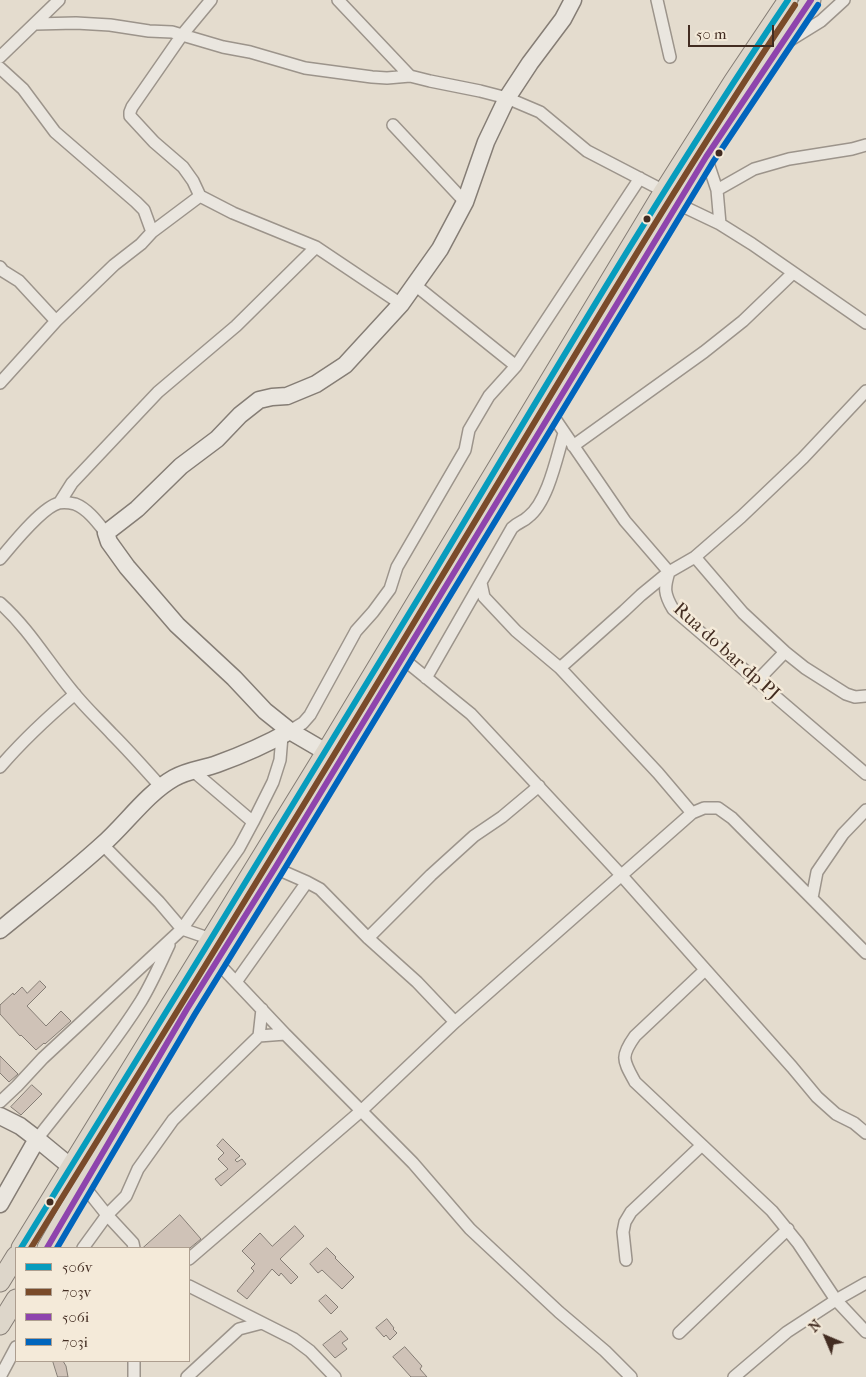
<!DOCTYPE html>
<style>
body{margin:0}
#map{position:relative;width:866px;height:1377px;overflow:hidden;background:#e4dcce;font-family:"IM FELL French Canon",serif}
canvas{display:block}
.legend{position:absolute;left:15px;top:1247px;width:175px;height:115px;box-sizing:border-box;background:#f4ead9;border:1px solid #ad9e8f;margin:0;padding:6px 9px;list-style:none;font-size:15px;color:#422c21}
.legend li{display:flex;align-items:center;gap:10px;height:25px}
.legend b{width:25px;border:1px solid #ad9e8f}
.north{position:absolute;left:801px;top:1312px;width:50px;height:50px;-webkit-text-stroke:4px #f4ead9;paint-order:stroke;rotate:315deg;font-size:14px;font-weight:700;line-height:20px;text-align:center;color:#422c21}
.north::after{content:'';display:block;margin:auto;width:18px;height:22px;background:#422c21;clip-path:polygon(50% 0,100% 100%,50% 72%,0 100%)}
.scale{position:absolute;left:688px;top:25px;width:86px;height:22px;box-sizing:border-box;border:2px solid #422c21;border-top:0;padding-left:6px;font-size:15px;line-height:18px;white-space:nowrap;color:#422c21;-webkit-text-stroke:4px #f4ead9;paint-order:stroke}
</style>
<div id="map">
<canvas width="866" height="1377"></canvas>
<ul class="legend">
<li><b style="height:6px;background:#079cbd"></b>506v</li>
<li><b style="height:6px;background:#7a4b2a"></b>703v</li>
<li><b style="height:6px;background:#8e44ad"></b>506i</li>
<li><b style="height:6px;background:#0065bd"></b>703i</li>
</ul>
<div class="north">N</div>
<div class="scale">50 m</div>
</div>
<script>
const context = document.querySelector('canvas').getContext('2d');
context.lineJoin = 'round';
function fill(path, color) { context.fillStyle = color; context.fill(path, 'evenodd'); }
function stroke(path, color, width, dash) { context.strokeStyle = color; context.lineWidth = width; context.lineCap = dash ? 'butt' : 'round'; context.setLineDash(dash || []); context.stroke(path); }
function label(font, color, halo, rows, align = 'center') {
  context.font = font + ' "IM FELL French Canon",serif'; context.lineWidth = 5; context.setLineDash([]); context.textBaseline = 'middle'; context.strokeStyle = halo; context.fillStyle = color; for (const [text, x, y, turn = 0] of rows) {
    context.save(); context.translate(x, y); context.rotate((+turn || 0) * Math.PI / 180); context.textAlign = isNaN(turn) ? turn : align; if (halo) context.strokeText(text, 0, 0); context.fillText(text, 0, 0); context.restore();
  }
}
const building = new Path2D(`
 M40,981L46,987L27,1006L46,1026L61,1011L71,1021L45,1044L44,1043L36,1050L21,1035L20,1036L0,1014V1005L13,993L14,995L22,987L27,993Z
 M0,1056L18,1074L9,1082L0,1073Z
 M32,1085L42,1094L21,1115L11,1107Z
 M223,1139L240,1156L235,1160L237,1162L242,1159L246,1164L221,1186L215,1179L228,1169L218,1159L224,1153L217,1146Z
 M180,1215L201,1239L190,1248H143Z
 M295,1226L304,1236L280,1259L298,1277L291,1284L281,1273L279,1276L272,1269L247,1299L237,1291L254,1271L251,1268L255,1264L242,1251L260,1233L272,1246Z
 M327,1248L336,1257L335,1258L354,1277L342,1289L322,1270L318,1273L310,1264Z
 M326,1295L338,1307L331,1314L319,1301Z
 M387,1319L394,1328L393,1329L397,1333L390,1340L386,1335L384,1337L376,1328Z
 M341,1331L348,1339L342,1343L347,1349L335,1358L323,1345Z
 M405,1347L422,1366L420,1369L427,1377H411L393,1357Z
 M53,1361H63L66,1366L68,1377H58Z`);
fill(building, '#cfc2b7');
stroke(building, '#857d75', 1);
const street = new Path2D(`
 M211,0L182,35L132,107L130,112V116L154,142L183,167L193,181L200,196L233,213L316,247L401,304
 M338,0L410,76
 M657,0L670,57
 M35,24L76,23L110,25L149,31L172,32L223,47L250,52L305,68L372,77L387,78L410,76L430,81L480,91L507,98L540,112L587,151L664,191
 M787,42L821,21L844,0
 M0,57L59,0
 M0,68L23,89L55,132L136,202L144,210L152,232L141,244L114,265L56,321L0,383
 M393,125L465,202
 M706,157L717,190L720,224
 M717,190L754,169L789,159L852,149L866,145
 M678,204L720,224L752,244L866,323
 M152,232L200,196
 M0,267L3,271L19,281L56,321
 M415,285L516,366
 M551,413L625,521L669,572C664,588 664,594 673,609L866,774
 M573,446L704,352L743,321L793,273
 M60,502L72,483L158,392L236,326L316,247
 M695,557L743,613L785,652L805,668L846,694L855,697L866,696
 M0,559C12,545 42,507 59,503C63,502 71,503 75,504C88,509 98,523 106,533
 M481,583L484,597L516,631L560,668L658,773L692,813
 M0,603C30,630 47,661 73,692C85,707 99,720 112,734C129,751 145,769 161,787
 M402,658L471,714L622,876L792,1067L817,1097L836,1114L854,1123L866,1133
 M560,668L624,611L641,595L669,572L695,557L741,517L803,458L866,391
 M426,678L512,528C518,522 523,522 528,517C548,502 557,456 564,433
 M757,681L785,652
 M290,731L303,723L310,715L356,631L373,612L390,589L397,567L465,450L469,430L489,396L516,366L640,178
 M0,767C23,740 48,717 75,694
 M192,770L253,822
 M103,845L159,902L182,929L211,939
 M275,868L307,882L320,889L368,938L417,982L455,1022
 M812,898L817,872L843,834L866,810
 M368,938L431,875L474,836L502,817L539,786
 M216,961L285,1034L413,1163L470,1229L559,1312L605,1351L631,1377
 M705,970L635,1036C620,1057 623,1060 635,1082L772,1211L798,1243L836,1300L866,1332
 M236,982L307,882
 M259,1036L262,1009
 M0,1102L17,1086L43,1058L182,929L239,848L253,822L273,782L280,760L282,736
 M37,1139C72,1094 110,1050 141,1001C152,983 160,964 169,945
 M83,1185L107,1215L126,1196L138,1169L173,1120L185,1108L259,1036L285,1034
 M83,1248L107,1215L133,1243L134,1248
 M189,1259L361,1111L455,1022L692,813L704,808H718L732,818L866,953
 M626,1260L623,1232L625,1222L631,1212L702,1145
 M189,1286L294,1339L310,1351L335,1377
 M679,1333L788,1229
 M134,1361V1377
 M0,1377L16,1347
 M187,1377L239,1329L262,1323
 M734,1377L787,1332L836,1300L866,1283`);
const secondary = new Path2D(`
 M326,752L290,731L265,711L234,678L177,625L127,567L109,542L106,533L137,509L181,466L217,439L240,415L259,400L272,397L287,396L316,384L345,365L401,304L440,249L465,202L486,142L507,98L530,63L563,19L573,0
 M0,930C34,902 69,875 102,845C126,824 146,794 174,778C188,770 203,769 217,764C242,755 267,744 290,731
 M0,1116L20,1126L37,1139L0,1204
 M37,1139L71,1167`);
const primary = new Path2D(`
 M21,1248L326,752L664,191L733,82L788,0
 M47,1248C120,1120 196,993 275,868L706,157L811,0
 M0,1282L16,1256
 M0,1325L16,1299`);
stroke(street, '#9c948b', 14);
stroke(secondary, '#857d75', 19);
stroke(primary, '#857d75', 21);
stroke(street, '#eae6df', 11);
stroke(secondary, '#eae6df', 16);
stroke(primary, '#ddd6ca', 19);
stroke(new Path2D(`
 M21,1248C156,1029 291,809 424,589C543,391 659,192 788,0`), '#079cbd', 6);
stroke(new Path2D(`
 M31,1248C166,1030 301,811 433,591C552,395 667,196 795,5`), '#7a4b2a', 6);
stroke(new Path2D(`
 M47,1248L187,1009L275,868L706,157L811,0`), '#8e44ad', 6);
stroke(new Path2D(`
 M57,1248L195,1014L282,873L713,162L818,5`), '#0065bd', 6);
for (const [x, y, r, color] of [
 [719,153,4.5,"#422c21"],
 [647,219,4.5,"#422c21"],
 [50,1202,4.5,"#422c21"]
]) { const dot = new Path2D(); dot.arc(x, y, r, 0, 2 * Math.PI); context.fillStyle = color; context.fill(dot); stroke(dot, '#f4ead9', 2); }
label('19px', '#422c21', '#f4ead9', [
 ["Rua do bar dp PJ",726,652,42]
]);
</script>
